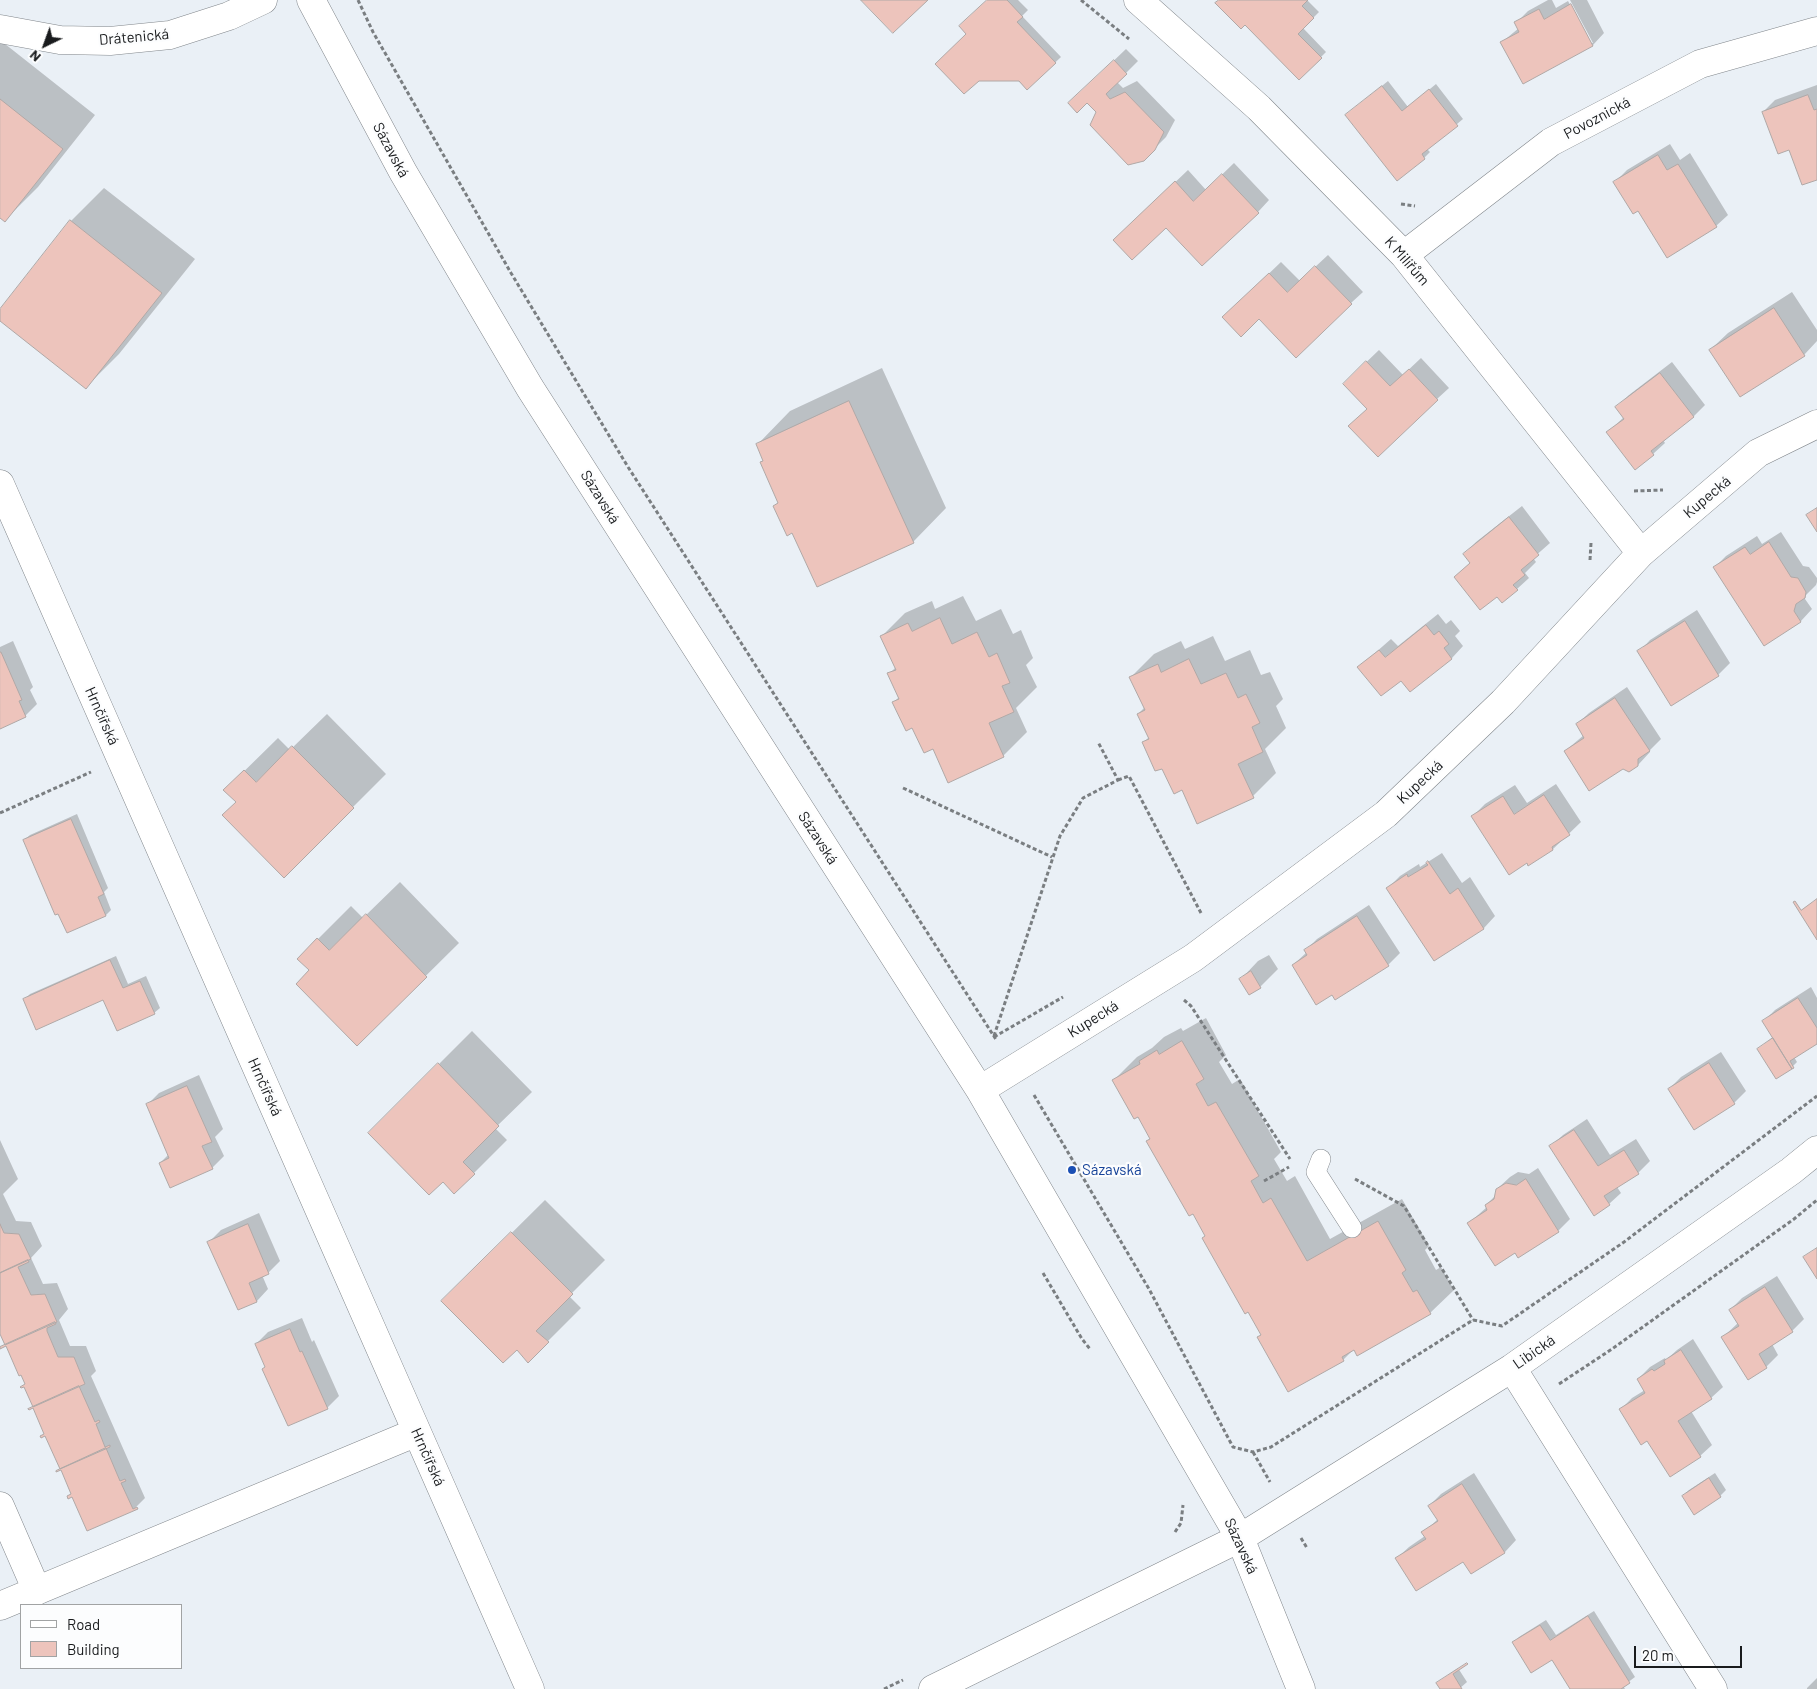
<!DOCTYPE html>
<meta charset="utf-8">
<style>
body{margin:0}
#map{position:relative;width:1817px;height:1689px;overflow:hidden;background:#eaf0f6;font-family:Barlow,sans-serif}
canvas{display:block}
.legend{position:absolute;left:20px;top:1604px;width:162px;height:65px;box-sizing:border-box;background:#fcfdfe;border:1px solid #a1a3a4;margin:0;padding:6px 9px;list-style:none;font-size:15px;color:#191b1d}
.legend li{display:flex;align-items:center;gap:10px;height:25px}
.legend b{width:25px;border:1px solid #a1a3a4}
.north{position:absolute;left:20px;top:20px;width:50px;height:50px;-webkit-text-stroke:4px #fcfdfe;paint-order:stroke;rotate:222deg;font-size:14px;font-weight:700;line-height:20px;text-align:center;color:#191b1d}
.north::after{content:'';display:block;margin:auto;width:18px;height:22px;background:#191b1d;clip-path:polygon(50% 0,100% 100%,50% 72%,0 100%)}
.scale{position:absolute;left:1634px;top:1646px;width:108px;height:22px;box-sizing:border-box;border:2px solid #191b1d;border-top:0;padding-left:6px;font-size:15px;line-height:18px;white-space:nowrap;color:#191b1d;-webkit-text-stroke:4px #fcfdfe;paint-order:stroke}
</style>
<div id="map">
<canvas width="1817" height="1689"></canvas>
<ul class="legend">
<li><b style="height:6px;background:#fff"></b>Road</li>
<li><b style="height:14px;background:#edc4bc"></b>Building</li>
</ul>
<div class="north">N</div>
<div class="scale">20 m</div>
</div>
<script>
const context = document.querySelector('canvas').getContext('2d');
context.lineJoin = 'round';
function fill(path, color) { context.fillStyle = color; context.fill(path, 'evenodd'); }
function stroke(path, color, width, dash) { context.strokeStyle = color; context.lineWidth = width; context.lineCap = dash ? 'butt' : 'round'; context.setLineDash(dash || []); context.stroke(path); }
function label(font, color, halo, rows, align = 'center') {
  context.font = font + ' Barlow,sans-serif'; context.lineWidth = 4.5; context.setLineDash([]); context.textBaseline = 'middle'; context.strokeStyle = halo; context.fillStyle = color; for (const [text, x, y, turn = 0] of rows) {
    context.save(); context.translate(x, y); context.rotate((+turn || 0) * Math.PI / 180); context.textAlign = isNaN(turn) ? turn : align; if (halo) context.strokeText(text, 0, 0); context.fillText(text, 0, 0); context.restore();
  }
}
fill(new Path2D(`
 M988,0H1018L1028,10L1022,16L1061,57L1027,89L968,34Z
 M1220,0H1307L1319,12L1303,28L1326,52L1299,79Z
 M1548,0H1552L1556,8L1568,1L1590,43H1593L1570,0H1587L1604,33L1593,45L1524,82L1502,42L1519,28L1516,23L1528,11Z
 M0,40L95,115L38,187L5,220L0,216Z
 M1126,49L1138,61L1117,82L1123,88L1137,81L1175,120L1166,137L1154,149L1097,112L1082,91Z
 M1388,81L1408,107L1436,84L1463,119L1427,149L1430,152L1424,158L1352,110Z
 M1817,85V178L1790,148L1763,112L1775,100Z
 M1670,144L1680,160L1690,153L1728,215L1716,226L1638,209L1615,182L1627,170Z
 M1234,163L1269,200L1258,212L1166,226L1127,228L1188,170L1206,190Z
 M104,188L195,259L119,354L86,387L0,320V311L71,221Z
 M1328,255L1363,292L1351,303L1259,318L1236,305L1281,262L1300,281Z
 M1792,292L1817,330V341L1804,355L1710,350L1728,333Z
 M1379,350L1403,375L1421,358L1449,388L1437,399L1368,408L1356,372Z
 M1672,362L1705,405L1694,416L1663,440L1665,443L1653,454L1608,432L1624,417L1617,407L1629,395Z
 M882,368L946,508L913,542L774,506L779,502L761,463L764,460L757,445L790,411Z
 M1522,506L1550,543L1533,558L1536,562L1525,573L1529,578L1517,589L1497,595L1455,577L1471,562L1465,554L1476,542Z
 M1781,532L1803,566L1809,567L1817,578V582L1816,585L1806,595L1805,599L1812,609L1801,621L1764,644L1714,568L1726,556L1757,536L1762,544Z
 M963,596L976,621L1001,609L1013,634L1021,630L1033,658L1026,665L1037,687L1016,708L1027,732L1003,756L933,748L913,726L894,702L899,697L889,674L896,667L881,637L905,613L932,601L935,609Z
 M1697,610L1730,663L1718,675L1639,652L1650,640Z
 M1438,614L1446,624L1451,620L1460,631L1455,636L1463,646L1452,658L1410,690L1401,679L1359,667L1391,639L1398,646Z
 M1213,636L1225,661L1250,650L1261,675L1270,672L1283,699L1276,706L1286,728L1265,749L1276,773L1253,796L1183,788L1143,743L1149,737L1138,714L1145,707L1131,677L1154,654L1181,641L1185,649Z
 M13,641L33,687L30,690L37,704L25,716L0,727V647Z
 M1627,687L1661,739L1650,750V752L1638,765L1623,768L1565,751L1584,735L1577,724L1589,713Z
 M327,714L386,774L284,876L237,802L225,790L278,738L290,750Z
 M1556,784L1581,822L1553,849L1473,816L1485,804L1515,785L1527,803Z
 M77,814L108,888L104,892L111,910L106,915L68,932L24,840L30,835Z
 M1442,853L1462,883L1470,877L1495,916L1484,928L1434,959L1388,888L1400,876L1419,864L1420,867Z
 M400,882L459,943L357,1044L311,970L298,959L351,906L363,918Z
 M1369,905L1400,953L1388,965H1293L1307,952L1306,950L1317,939Z
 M1269,955L1278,969L1260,987L1250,993L1241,979L1258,961Z
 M116,956L128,984L146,976L160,1008L154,1013L104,999L24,1000L30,994Z
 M1811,987L1817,998V1042L1794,1057L1797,1062L1791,1068L1759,1049L1773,1037L1763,1022L1775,1010Z
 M1206,1018L1226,1055L1219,1062L1232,1084L1240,1079L1281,1152L1274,1159L1287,1181L1295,1176L1330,1239L1402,1199L1429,1246L1425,1250L1436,1270L1441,1267L1454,1290L1430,1313L1354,1349L1343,1360L1258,1337L1262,1334L1138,1115L1113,1081L1137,1057L1152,1048L1164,1037L1181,1028L1183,1031Z
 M472,1031L532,1092L495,1128L507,1140L454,1193L443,1180L370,1133Z
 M1721,1052L1746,1091L1734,1103L1694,1128L1669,1089L1681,1077Z
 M199,1075L223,1129L215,1137L224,1156L212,1168L160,1163L169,1154L147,1105L159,1093Z
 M1587,1119L1610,1155L1636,1139L1650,1161L1638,1173L1617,1187L1621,1193L1609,1204L1551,1146L1563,1135Z
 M0,1140L18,1179L3,1194L16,1221L31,1222L42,1246L31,1258L43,1284L57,1283L68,1309L59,1320L70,1346H86L96,1371L91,1376L145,1498L133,1510L88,1529L24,1386L26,1383L0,1331Z
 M1538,1168L1570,1219L1558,1231L1516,1251L1469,1223L1487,1207L1486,1205L1496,1195L1497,1189L1510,1177L1518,1172L1529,1174Z
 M545,1200L605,1260L569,1296L581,1308L528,1361L517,1349L443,1301Z
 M259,1213L280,1261L268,1273L262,1275L268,1289L257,1301L238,1309L209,1242L221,1230Z
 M1777,1276L1804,1319L1792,1331L1772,1344L1778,1355L1766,1367L1723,1337L1738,1323L1730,1310L1742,1298Z
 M302,1318L312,1342L314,1340L339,1396L327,1408L266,1367L256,1344L268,1332Z
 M1693,1339L1723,1387L1711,1398L1691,1411L1712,1445L1700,1456L1648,1439L1620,1410L1632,1398L1645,1390L1638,1379L1650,1367L1665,1358L1666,1360L1677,1350Z
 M1474,1473L1516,1540L1505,1552L1471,1572L1463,1560L1397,1558L1409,1547L1425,1536L1423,1533L1438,1519L1429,1506L1441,1494Z
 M1715,1473L1726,1490L1720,1496H1683L1689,1490Z
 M1594,1611L1635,1677L1623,1686L1625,1689H1572L1552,1658L1514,1643L1519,1637L1546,1620L1556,1635Z
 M1458,1668L1467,1682L1459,1689H1442L1438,1683Z
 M1817,1678V1689H1807V1688Z`), '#0003');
const building = new Path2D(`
 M861,0H928L893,33Z
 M987,0H1007L1023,17L1017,22L1056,63L1027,90L1019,81H979L964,94L935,64L966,34L959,26Z
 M1219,0H1308L1302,6L1314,18L1298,34L1322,58L1299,80L1245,25L1241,29L1215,3Z
 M1571,4L1593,46L1523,84L1500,42L1519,32L1514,22L1539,9L1544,19Z
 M1114,60L1127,74L1106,94L1110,99L1125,92L1164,132L1155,150L1144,161L1128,165L1090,125L1096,112L1087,103L1077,113L1068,103Z
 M1382,86L1402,111L1429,89L1458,126L1422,154L1425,159L1397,181L1345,115Z
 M1808,95L1814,110L1817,109V180L1802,185L1789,150L1778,154L1762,112Z
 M0,99L63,149L5,222L0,218Z
 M1658,155L1667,170L1678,164L1717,227L1667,258L1638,211L1633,214L1613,182Z
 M1222,174L1259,213L1202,266L1166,228L1132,260L1113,240L1175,181L1193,201Z
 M70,220L162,293L86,389L0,321V309Z
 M1315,266L1352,304L1296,358L1259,319L1241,337L1222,317L1269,273L1287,292Z
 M1774,308L1805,356L1740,397L1709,350Z
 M1366,361L1390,386L1409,369L1438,400L1378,457L1348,426L1367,409L1343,384Z
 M1660,373L1694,417L1651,451L1654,455L1635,470L1606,432L1624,419L1615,407Z
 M849,401L914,543L817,587L792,533L787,536L773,506L778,503L760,462L763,461L756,444Z
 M1817,508V532L1806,515Z
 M1509,517L1539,555L1521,570L1525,575L1513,585L1518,590L1502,603L1497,597L1480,610L1454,577L1470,563L1463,554Z
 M1769,542L1791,577L1798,578L1806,592L1805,598L1796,604L1794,611L1801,622L1764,646L1713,567L1745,547L1750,554Z
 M940,618L952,644L977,632L989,657L997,653L1010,683L1002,686L1014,712L989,723L1004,757L948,783L933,749L924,753L912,728L906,731L892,702L899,699L887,673L896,670L880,636L908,623L912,631Z
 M1685,621L1719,676L1671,706L1637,651Z
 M1426,625L1434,635L1439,631L1449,644L1444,648L1452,659L1410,692L1401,681L1381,696L1357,667L1379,650L1385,657Z
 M0,652H1L22,700L19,701L26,717L0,729Z
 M1189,659L1201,684L1226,673L1238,698L1246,694L1260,723L1252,727L1263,752L1238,764L1254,798L1197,824L1182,790L1174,794L1162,769L1155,771L1142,742L1149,739L1137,714L1145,710L1129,677L1158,664L1161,672Z
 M1615,698L1650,751L1638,759V766L1629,772L1623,769L1589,791L1564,751L1584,738L1576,724Z
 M292,746L354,808L284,878L222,815L236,802L223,790L244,770L256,782Z
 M1544,795L1570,835L1552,847L1553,850L1528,866L1527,863L1509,875L1471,816L1503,796L1514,814Z
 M71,819L104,894L98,897L106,916L67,933L58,914L55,915L23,840Z
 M1428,861L1450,894L1458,888L1484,929L1434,961L1386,888L1407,874L1408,877L1428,865L1426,863Z
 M1817,899V940L1793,902L1795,901L1801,910Z
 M366,914L427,977L357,1046L296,984L309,970L297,959L317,938L329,950Z
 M1357,916L1389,966L1335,1000L1332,995L1316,1005L1292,965L1307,955L1304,950Z
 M110,960L123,988L140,981L155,1014L117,1031L103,1000L36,1030L23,999Z
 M1251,971L1261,988L1249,995L1239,979Z
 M1798,998L1817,1028V1044L1790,1061L1794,1068L1792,1069L1762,1021Z
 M1773,1038L1792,1069L1776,1079L1757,1049Z
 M1182,1041L1204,1079L1196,1084L1208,1106L1216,1102L1259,1176L1251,1181L1263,1203L1271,1198L1307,1261L1378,1221L1406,1270L1402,1273L1413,1292L1417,1290L1431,1314L1357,1356L1354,1350L1342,1357L1344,1361L1288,1392L1257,1337L1261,1335L1248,1312L1245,1314L1202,1238L1205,1236L1193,1214L1189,1216L1146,1141L1150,1139L1138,1117L1134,1119L1112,1080L1140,1064L1139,1061L1157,1050L1159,1054Z
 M438,1063L499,1126L463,1162L475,1174L454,1194L443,1182L429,1195L368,1133Z
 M1709,1063L1735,1104L1694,1130L1668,1089Z
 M187,1086L212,1142L202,1146L213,1169L170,1188L159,1163L169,1158L146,1104Z
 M1574,1130L1598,1166L1624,1150L1639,1174L1604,1196L1610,1205L1594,1216L1549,1146Z
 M1526,1179L1559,1232L1518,1258L1515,1253L1495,1266L1467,1223L1487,1210L1485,1205L1494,1199L1496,1189L1506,1183L1516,1185Z
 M0,1224L4,1233L19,1234L31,1259L0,1273Z
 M248,1224L269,1274L249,1283L257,1302L238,1310L207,1242Z
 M511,1232L573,1294L536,1331L549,1342L528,1363L517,1350L503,1363L441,1301Z
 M1817,1248V1279L1803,1257Z
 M28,1260L29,1262L18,1267L31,1295L45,1294L57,1322L5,1345L0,1334V1273Z
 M1765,1287L1793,1332L1759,1354L1767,1368L1748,1380L1721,1337L1739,1326L1729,1310Z
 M55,1322L56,1324L47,1328V1331L58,1357H74L85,1384L33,1407L24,1387L21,1388L20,1387L25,1384L21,1375L19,1376L6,1346L0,1349V1347Z
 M290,1329L300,1352L302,1351L328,1409L288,1426L262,1369L265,1367L255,1344Z
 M1681,1350L1712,1399L1678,1421L1701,1457L1670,1477L1647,1441L1641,1445L1619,1409L1645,1393L1637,1379L1652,1369L1654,1371L1665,1364L1664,1361Z
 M79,1386L95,1422L99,1420L100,1422L96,1424L105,1447L110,1445V1447L60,1469L45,1436L41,1438L40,1436L44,1434L33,1408L29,1410L28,1409Z
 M106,1448L120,1481L125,1479L126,1481L121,1483L133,1509L137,1507L138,1509L87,1531L72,1497L68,1499L67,1496L71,1494L61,1470L56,1472V1471Z
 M1709,1478L1721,1497L1694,1515L1682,1496Z
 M1462,1484L1505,1553L1471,1574L1463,1562L1416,1591L1395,1558L1426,1539L1421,1532L1438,1521L1428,1506Z
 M1588,1616L1630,1683L1621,1689H1570L1552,1660L1531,1673L1512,1642L1540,1625L1550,1640Z
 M1467,1663L1468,1664L1453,1674L1462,1689H1440L1436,1683Z`);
fill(building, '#edc4bc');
stroke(building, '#b0a8a6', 1);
const lane = new Path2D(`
 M1321,1159L1316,1172L1352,1228`);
const street = new Path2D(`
 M311,0L403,172L530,388L980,1090L1240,1538L1301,1689
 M1138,0L1259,108L1404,255L1641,553
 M0,29L60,40L110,41L170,35L229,16L263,0
 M1404,255L1551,142L1700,64L1817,31
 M0,484L530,1689
 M980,1090L1193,958L1386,814L1503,702L1641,553L1758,453L1817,424
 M1512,1368L1713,1689
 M0,1506L37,1591
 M0,1606L417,1432
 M933,1689L1240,1538L1512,1368L1791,1171L1817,1150`);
stroke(lane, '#81868b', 20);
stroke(street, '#81868b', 29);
stroke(new Path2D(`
 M358,0L373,32L511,273L628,467L997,1041
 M1081,0L1129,39
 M1401,204L1415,206
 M1634,491L1663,490
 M1590,560L1591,543
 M1118,780L1129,776L1201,913
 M903,788L1052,857
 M0,813L91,772
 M1184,1000L1191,1006L1290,1159
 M994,1036L1060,836L1083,798L1118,780L1098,742
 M994,1037L1063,997
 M1034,1095L1149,1289L1233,1447L1253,1452L1271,1447L1473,1320L1502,1326L1624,1242L1817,1096
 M1355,1179L1404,1206L1473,1320
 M1264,1181L1289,1167
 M1043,1273L1082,1339L1090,1349
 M1559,1384L1612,1349L1794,1219L1817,1200
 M1253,1452L1270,1482
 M1175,1532L1181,1523L1183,1505
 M1301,1538L1307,1548
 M884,1689L903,1680`), '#7a7e81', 3, [4, 2.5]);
stroke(lane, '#fff', 19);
stroke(street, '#fff', 28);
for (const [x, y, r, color] of [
 [1072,1170,5,"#1a4fb4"]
]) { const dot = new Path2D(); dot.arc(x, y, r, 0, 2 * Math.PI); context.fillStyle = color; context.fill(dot); stroke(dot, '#fcfdfe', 2); }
label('15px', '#191b1d', '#fcfdfe', [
 ["Drátenická",134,37,-5],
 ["Povoznická",1597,118,-28],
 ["Sázavská",391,150,62],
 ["K Milířům",1407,261,49],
 ["Sázavská",600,497,58],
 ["Kupecká",1707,497,-40],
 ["Hrnčířská",102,716,66],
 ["Kupecká",1420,782,-43],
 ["Sázavská",818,838,57],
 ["Kupecká",1093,1019,-32],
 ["Hrnčířská",265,1087,66],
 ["Libická",1534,1352,-35],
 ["Hrnčířská",428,1457,66],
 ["Sázavská",1241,1546,65]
]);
label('15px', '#164399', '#fcfdfe', [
 ["Sázavská",1082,1170]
], 'left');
</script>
